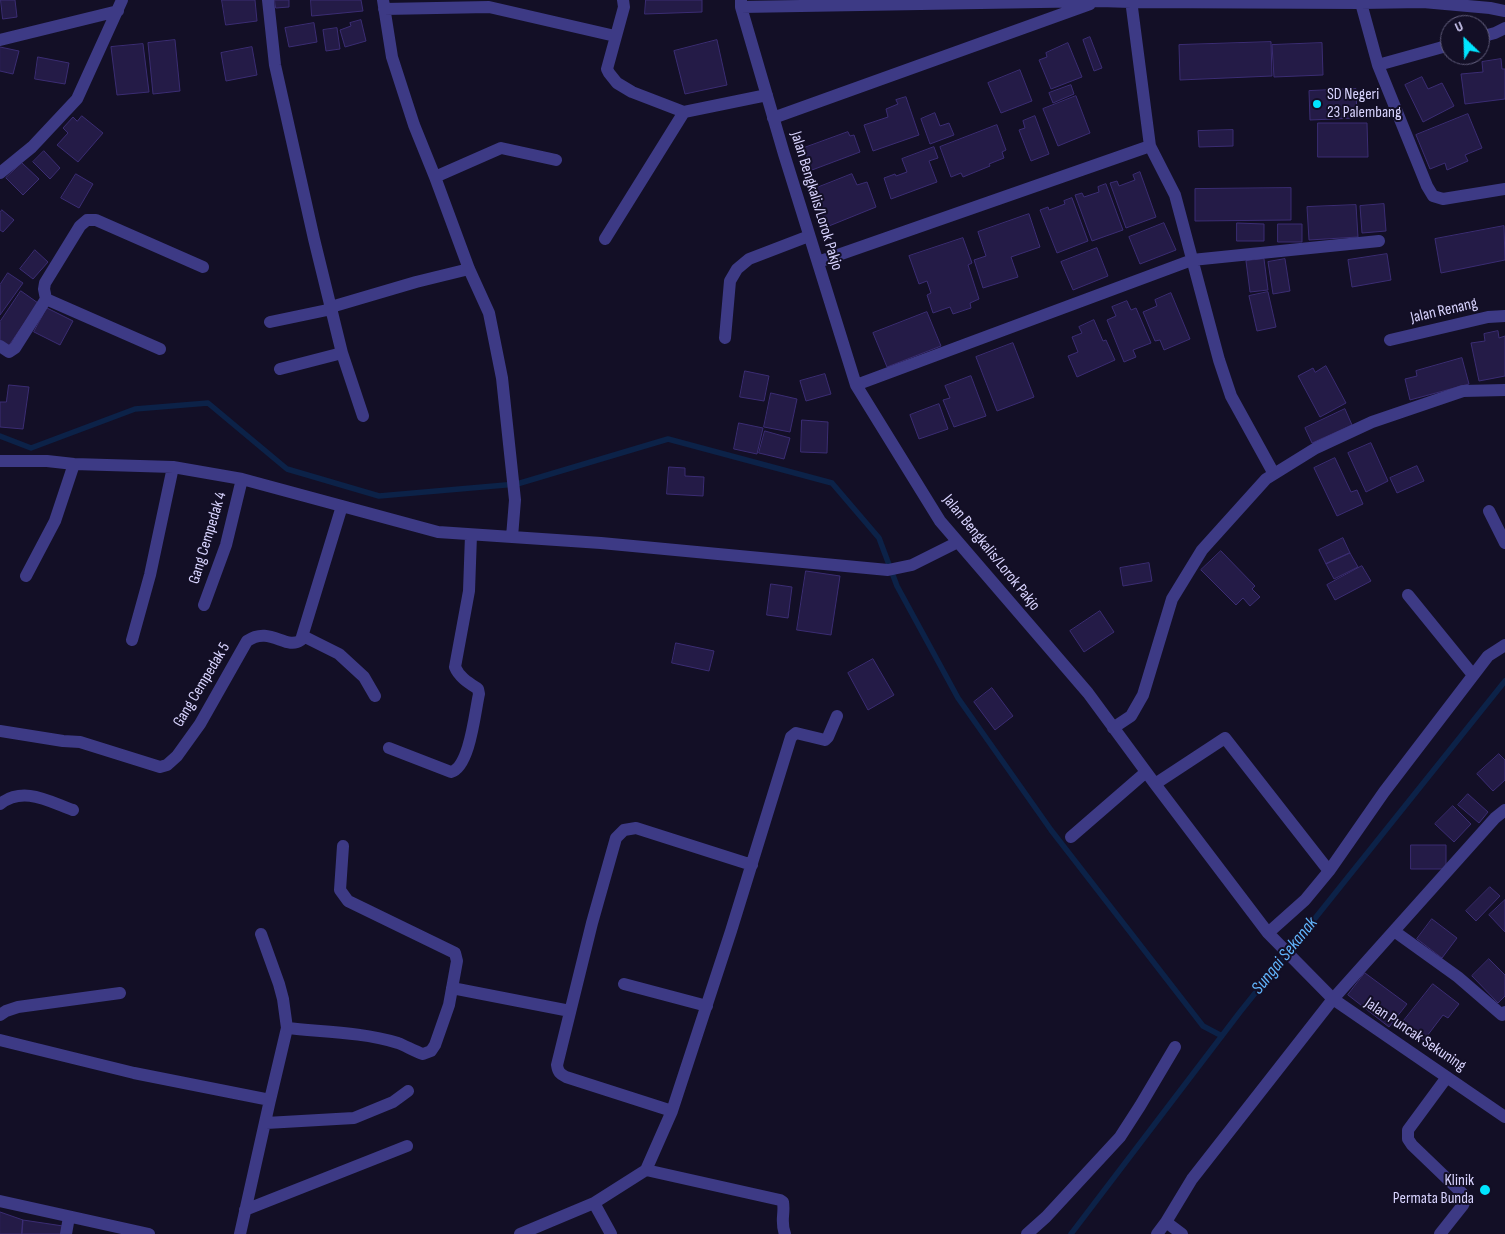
<!DOCTYPE html>
<style>
body{margin:0}
#map{position:relative;width:1505px;height:1234px;overflow:hidden;background:#130f26;font-family:"Sofia Sans Condensed",sans-serif}
canvas{display:block}
.north{position:absolute;left:1440px;top:15px;width:50px;height:50px;box-sizing:border-box;background:#130f26;border:1px solid #625e7d;border-radius:50%;rotate:336deg;font-size:14px;font-weight:700;line-height:20px;text-align:center;color:#d9d4ff}
.north::after{content:'';display:block;margin:auto;width:18px;height:22px;background:#00e5ff;clip-path:polygon(50% 0,100% 100%,50% 72%,0 100%)}
</style>
<div id="map">
<canvas width="1505" height="1234"></canvas>
<div class="north">U</div>
</div>
<script>
const context = document.querySelector('canvas').getContext('2d');
context.lineJoin = 'round';
function stroke(path, color, width, dash) { context.strokeStyle = color; context.lineWidth = width; context.lineCap = dash ? 'butt' : 'round'; context.setLineDash(dash || []); context.stroke(path); }
function fill(path, color) { context.fillStyle = color; context.fill(path, 'evenodd'); }
function label(font, color, halo, rows, align = 'center') {
  context.font = font + ' "Sofia Sans Condensed",sans-serif'; context.lineWidth = 4; context.setLineDash([]); context.textBaseline = 'middle'; context.strokeStyle = halo; context.fillStyle = color; for (const [text, x, y, turn = 0] of rows) {
    context.save(); context.translate(x, y); context.rotate((+turn || 0) * Math.PI / 180); context.textAlign = isNaN(turn) ? turn : align; if (halo) context.strokeText(text, 0, 0); context.fillText(text, 0, 0); context.restore();
  }
}
stroke(new Path2D(`
 M0,436L31,448L135,409L208,403L287,469L379,496L517,484L668,439L832,483L879,538L897,586L958,698L1051,830L1203,1026L1222,1036
 M1071,1234L1240,1012L1505,681`), '#0c2248', 5.5);
const building = new Path2D(`
 M1,0H15L17,17L3,19Z
 M222,0H255L257,21L226,25Z
 M275,0H289V7L276,8Z
 M311,0H361L363,11L312,16Z
 M646,0H702V12L645,14Z
 M361,20L366,41L345,47L340,30L351,26L350,23Z
 M314,23L317,42L289,47L285,28Z
 M337,28L340,49L326,51L323,30Z
 M1090,37L1102,68L1094,71L1083,40Z
 M175,40L180,91L153,94L148,43Z
 M717,40L727,85L685,94L674,51Z
 M1271,42L1272,76L1180,80L1179,45Z
 M1068,43L1082,77L1051,89L1039,60L1047,57L1046,53Z
 M1322,43L1323,75L1274,77L1272,45Z
 M143,44L149,92L117,95L111,47Z
 M0,47L19,51L13,74L0,71Z
 M252,47L257,75L226,81L221,53Z
 M38,57L69,63L65,84L35,79Z
 M1501,59L1502,69H1505V99L1465,104L1461,74L1483,72L1482,62Z
 M1020,70L1032,101L1001,113L988,83Z
 M1422,77L1428,89L1442,83L1454,106L1423,122L1405,85Z
 M1071,85L1074,94L1053,103L1049,93Z
 M1356,89L1357,118L1310,120L1309,91Z
 M1076,96L1090,133L1058,146L1043,109Z
 M906,97L919,135L873,151L864,125L888,117L886,109L898,104L896,100Z
 M935,113L940,126L949,123L954,135L930,144L921,119Z
 M1468,114L1482,148L1465,155L1468,161L1447,170L1445,163L1430,169L1416,135Z
 M82,116L103,133L78,162L57,145L68,133L63,128L73,117L77,121Z
 M1035,116L1049,154L1031,161L1019,130L1025,128L1023,121Z
 M1318,123H1367L1368,157H1318Z
 M997,125L1006,150L1002,152L1004,158L989,164L990,166L963,177L961,173L951,177L940,147Z
 M1233,130V146L1199,147L1198,131Z
 M848,132L850,136L854,135L860,152L812,170L804,148Z
 M934,147L938,158L929,161L937,182L891,199L884,178L895,174L896,176L907,172L902,159Z
 M44,151L60,168L50,179L33,162Z
 M22,163L39,179L23,195L6,178Z
 M1140,172L1156,217L1126,228L1110,183L1117,181L1119,186L1135,180L1133,175Z
 M76,174L93,184L79,208L61,198Z
 M852,174L857,185L867,182L876,207L824,228L809,191Z
 M1106,184L1123,230L1092,241L1075,195L1082,193L1084,197L1099,192L1098,187Z
 M1291,188V220L1195,221V189Z
 M1072,198L1088,241L1057,253L1040,210L1048,207L1049,210L1065,204L1064,201Z
 M1384,204L1386,231L1362,233L1360,206Z
 M1356,205L1358,237L1309,240L1307,207Z
 M2,210L14,220L3,232L0,230V213Z
 M1029,214L1040,247L1011,257L1018,277L983,288L974,260L986,256L978,232Z
 M1164,223L1176,250L1140,264L1129,237Z
 M1237,223L1264,224V241H1237Z
 M1278,224H1302V242H1278Z
 M1504,226L1505,260L1441,273L1435,239Z
 M963,238L972,263L968,265L979,299L970,303L971,308L953,314L950,307L933,313L927,295L931,293L927,281L919,284L909,256Z
 M1097,248L1108,276L1073,290L1061,262Z
 M35,250L48,262L33,279L20,269Z
 M1387,254L1391,280L1352,287L1348,260Z
 M1264,259L1268,290L1250,292L1246,261Z
 M1285,259L1290,291L1273,294L1268,262Z
 M8,273L23,283L0,315V285Z
 M21,291L38,303L8,347L0,341V322Z
 M1268,292L1276,327L1257,331L1249,296Z
 M1171,293L1190,339L1164,350L1160,340L1155,341L1143,312L1157,306L1155,300Z
 M1127,301L1131,310L1136,308L1151,343L1133,350L1136,357L1124,362L1107,320L1116,316L1112,307Z
 M47,308L73,321L60,345L34,332Z
 M927,312L941,346L887,367L873,333Z
 M1094,320L1103,341L1106,340L1115,360L1077,377L1068,356L1078,352L1072,337L1082,333L1079,327Z
 M1498,331L1499,338L1505,336V376L1479,381L1471,343L1485,341L1484,334Z
 M1013,343L1034,397L997,411L976,357Z
 M1462,358L1469,384L1410,400L1405,379L1417,376L1416,371Z
 M1326,366L1346,403L1320,417L1298,376L1313,368L1315,372Z
 M745,371L769,376L764,401L740,397Z
 M825,374L831,394L806,401L800,381Z
 M971,376L986,416L954,427L943,400L950,398L945,386Z
 M9,385L29,387L23,429L0,427V402H6Z
 M771,393L797,399L790,432L764,427Z
 M939,404L948,429L919,439L910,415Z
 M1345,409L1352,425L1312,443L1305,428Z
 M802,420L828,422L827,453L801,452Z
 M739,423L763,428L757,454L734,449Z
 M765,431L790,438L784,459L759,453Z
 M1371,443L1388,481L1366,492L1348,453Z
 M1335,458L1351,492L1357,490L1363,504L1337,516L1314,468Z
 M1417,466L1424,481L1397,493L1390,478Z
 M669,467L685,468V476L704,477L703,496L667,494Z
 M1343,538L1350,553L1326,564L1319,550Z
 M1221,551L1255,586L1252,589L1260,597L1250,606L1243,598L1236,605L1201,570Z
 M1350,553L1358,567L1334,579L1326,564Z
 M1149,563L1152,581L1123,586L1120,568Z
 M1362,566L1371,581L1335,600L1327,585Z
 M806,571L840,576L831,635L797,630Z
 M771,584L792,587L788,618L767,615Z
 M1100,611L1114,632L1084,652L1070,631Z
 M676,643L714,651L709,671L672,663Z
 M873,659L894,695L868,710L848,673Z
 M992,688L1013,716L995,730L974,702Z
 M1499,754L1505,760V780L1493,791L1477,774Z
 M1468,794L1488,812L1479,823L1458,805Z
 M1453,806L1471,824L1454,842L1435,824Z
 M1411,845H1446V869H1411Z
 M1490,887L1500,896L1476,921L1466,911Z
 M1505,900V932L1489,915Z
 M1432,919L1457,938L1442,958L1417,939Z
 M1489,959L1505,975V996L1498,1003L1472,976Z
 M1365,973L1407,1004L1389,1027L1348,995Z
 M1433,984L1459,1004L1448,1018L1443,1015L1424,1040L1402,1023Z
 M0,1212L23,1220L22,1234H0Z
 M23,1220L63,1226L61,1234H22Z`);
fill(building, '#241b47');
stroke(building, '#3b2d73', 1);
stroke(new Path2D(`
 M268,0L275,65L314,239L342,353L363,416
 M383,0L392,57L414,125L435,177L469,269L489,313L502,378L515,500L512,537
 M623,0L624,7L607,69L609,73L617,83L632,92L684,112L767,95
 M741,0V7L784,154L856,385L940,521L1088,693L1155,784L1268,933L1333,999L1505,1117
 M1131,0L1150,146L1175,195L1219,360L1231,396L1274,474
 M1361,3L1378,65L1427,186L1433,196L1443,199L1505,189
 M741,7L1100,1L1131,2L1361,3L1423,2L1490,8L1505,11
 M384,9L489,7L615,36
 M1480,37L1495,33L1505,28
 M0,40L118,11
 M1378,65L1450,45
 M773,118L1090,4
 M0,173L32,147L77,99L122,0
 M435,177L501,148L556,160
 M605,239L684,112
 M818,262L1150,146
 M46,299L44,289L45,283L80,226L87,220H96L203,267
 M331,307L416,282L469,269
 M270,322L332,309
 M725,338L730,281L737,269L749,259L809,236
 M1390,340L1488,317L1505,316
 M0,346L9,352L15,348L46,299L160,349
 M280,369L342,353
 M856,385L1192,260L1379,241
 M0,461H47L74,464L173,467L242,479L438,532L601,543L888,570L912,565L958,542
 M1489,511L1505,543
 M26,576L55,521L74,464
 M1408,595L1473,675
 M204,605L226,545L242,479
 M303,636L339,654L364,677L375,696
 M132,640L150,575L173,467
 M1113,728L1131,716L1143,695L1172,599L1202,550L1266,479L1316,448L1372,422L1463,391L1505,390
 M0,731L63,741L80,742L160,767L167,765L177,756L200,724L247,641C270,625 286,651 301,640L342,506
 M389,748L451,772C470,767 475,711 479,694L478,689C469,683 459,677 455,667L469,591L471,535
 M1155,784L1225,738L1329,871
 M0,804C23,786 48,801 73,810
 M1071,837L1146,772
 M1394,931L1458,977L1502,1015L1505,1012
 M1268,933L1305,900L1329,871L1384,792L1488,656L1505,645
 M261,934L279,984L283,999L287,1028
 M624,984L707,1006
 M452,988L570,1011
 M0,1015L6,1011L18,1007L120,993
 M0,1040L134,1073L270,1100L240,1234
 M270,1100L287,1028C323,1032 362,1032 398,1043C406,1046 414,1051 423,1054L431,1051L435,1045L449,1005L457,961L455,953L348,901L340,890L343,846
 M672,1111L566,1077C560,1074 558,1072 557,1065L592,923L616,838L624,830L636,828L752,865
 M266,1123L354,1118L393,1102L408,1091
 M646,1170L672,1111L731,931L791,737L796,733L825,740L828,737L837,716
 M0,1201L149,1234
 M594,1203L611,1234
 M245,1210L407,1146
 M1166,1222L1182,1234
 M66,1234L69,1217
 M520,1234L594,1203L646,1170L780,1200L783,1202C785,1214 780,1221 785,1234
 M1027,1234L1046,1217L1120,1137L1140,1106L1175,1047
 M1157,1234L1166,1222L1192,1179L1333,999L1495,818L1505,810
 M1440,1234L1463,1205L1465,1200L1463,1194L1412,1145L1408,1139V1130L1447,1077`), '#3d3a85', 12);
for (const [x, y, r, color] of [
 [1317,104,5,"#00e5ff"],
 [1485,1190,6,"#00e5ff"]
]) { const dot = new Path2D(); dot.arc(x, y, r, 0, 2 * Math.PI); context.fillStyle = color; context.fill(dot); stroke(dot, '#130f26', 2); }
label('16px', '#d9d4ff', '#130f26', [
 ["SD Negeri",1327,95],
 ["23 Palembang",1327,113],
 ["Klinik",1474,1181,"right"],
 ["Permata Bunda",1474,1199,"right"]
], 'left');
label('16px', '#d9d4ff', '#130f26', [
 ["Jalan Bengkalis/Lorok Pakjo",816,201,73],
 ["Jalan Renang",1444,311,-13],
 ["Gang Cempedak 4",208,538,-73],
 ["Jalan Bengkalis/Lorok Pakjo",991,553,51],
 ["Gang Cempedak 5",202,685,-59],
 ["Jalan Puncak Sekuning",1415,1035,34]
]);
label('italic 18px', '#62b6ff', '#130f26', [
 ["Sungai Sekanak",1285,956,-51]
]);
</script>
